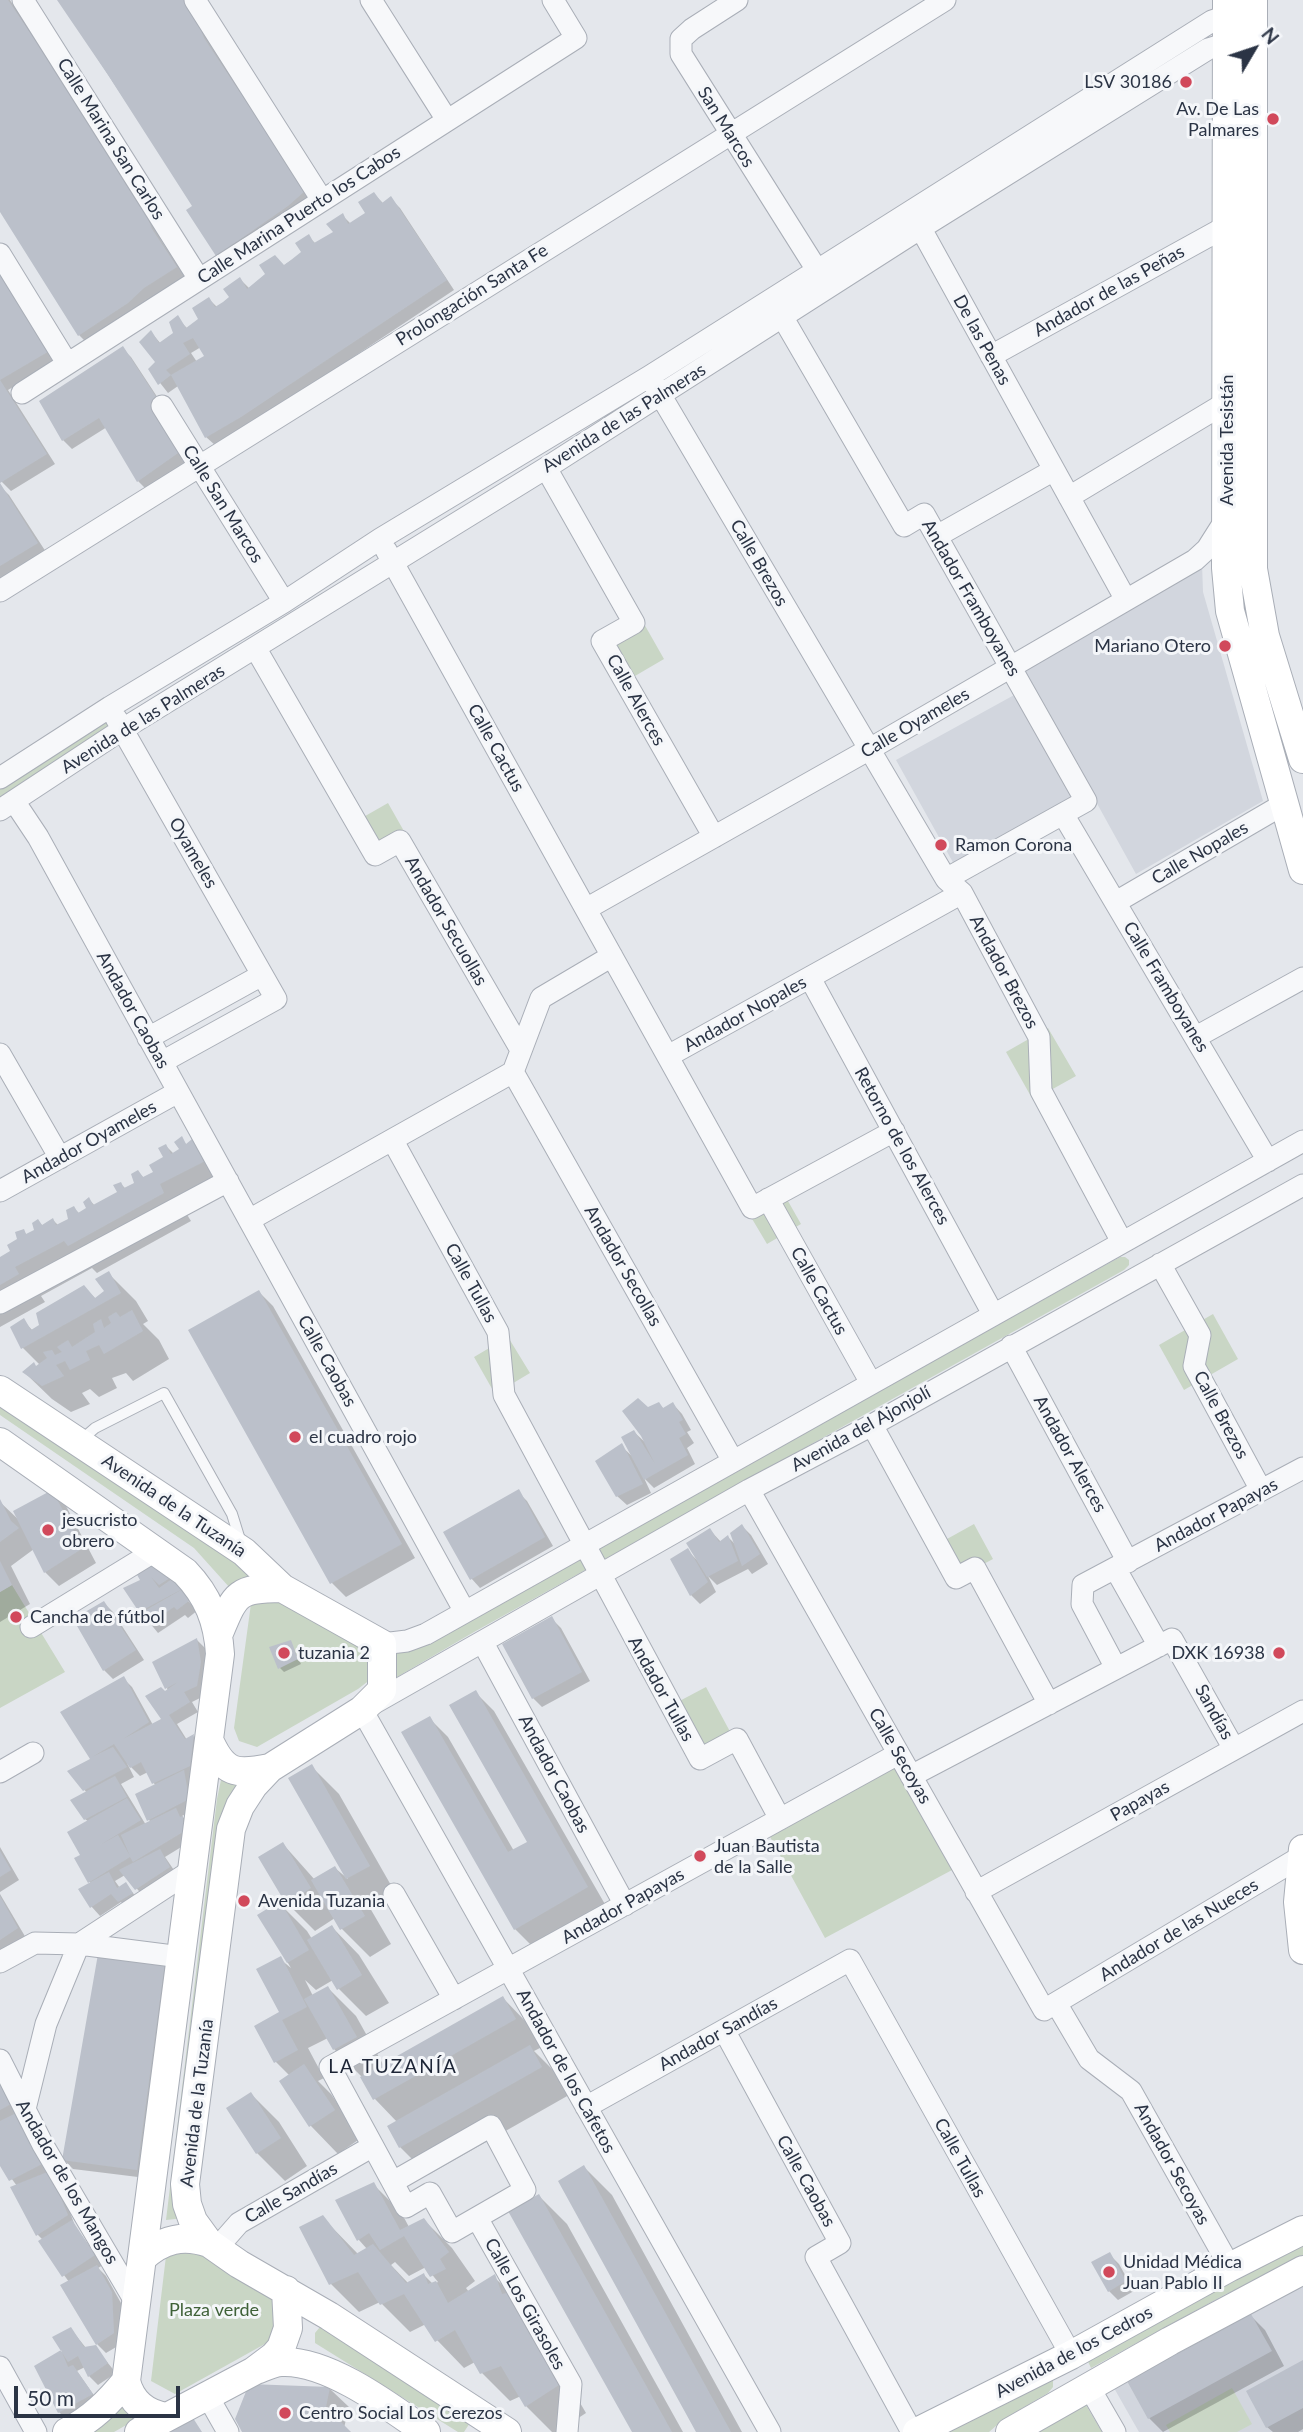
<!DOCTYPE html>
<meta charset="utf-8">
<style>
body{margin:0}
#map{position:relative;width:1303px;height:2432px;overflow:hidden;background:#e4e7ec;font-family:Lato,sans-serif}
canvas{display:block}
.north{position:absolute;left:1219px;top:14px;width:70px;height:70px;-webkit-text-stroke:5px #f4f6f9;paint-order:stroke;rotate:51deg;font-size:19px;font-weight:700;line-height:28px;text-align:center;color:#2b3445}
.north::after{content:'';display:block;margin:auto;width:24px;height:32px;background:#2b3445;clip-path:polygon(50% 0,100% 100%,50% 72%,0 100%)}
.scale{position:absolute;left:14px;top:2386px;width:166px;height:32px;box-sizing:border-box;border:4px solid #2b3445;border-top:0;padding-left:9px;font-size:21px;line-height:24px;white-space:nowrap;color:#2b3445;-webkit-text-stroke:5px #f4f6f9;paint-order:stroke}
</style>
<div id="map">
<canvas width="1303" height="2432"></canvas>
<div class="north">N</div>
<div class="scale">50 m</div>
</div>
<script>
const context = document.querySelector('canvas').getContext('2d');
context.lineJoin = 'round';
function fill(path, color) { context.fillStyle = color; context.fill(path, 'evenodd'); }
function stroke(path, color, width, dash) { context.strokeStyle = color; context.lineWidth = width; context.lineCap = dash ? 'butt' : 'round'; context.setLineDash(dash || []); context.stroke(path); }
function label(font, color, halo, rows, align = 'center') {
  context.font = font + ' Lato,sans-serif'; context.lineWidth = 6; context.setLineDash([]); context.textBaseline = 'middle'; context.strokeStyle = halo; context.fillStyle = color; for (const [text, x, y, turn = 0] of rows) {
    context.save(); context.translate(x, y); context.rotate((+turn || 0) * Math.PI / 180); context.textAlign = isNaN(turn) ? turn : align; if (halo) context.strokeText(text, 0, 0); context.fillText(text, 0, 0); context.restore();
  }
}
fill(new Path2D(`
 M1202,563L1203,592L1263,801L1136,874L1022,668Z
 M1016,694L1075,800L955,866L896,760Z
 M1303,2285V2432H1139L1114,2388Z`), '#d2d6de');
fill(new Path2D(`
 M639,615L664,659L623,683L597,639Z
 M107,717L114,725L0,800V786Z
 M388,803L409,840L374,860L353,823Z
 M1048,1028L1076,1076L1033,1100L1006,1052Z
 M780,1187L801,1224L767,1244L745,1207Z
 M1120,1257H1125L1129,1260V1265L1124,1270L474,1632L397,1677L391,1654L518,1591Z
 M1213,1314L1238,1359L1184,1390L1159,1345Z
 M508,1337L530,1373L495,1394L474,1357Z
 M0,1400L252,1573L230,1588L194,1548L0,1415Z
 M974,1524L993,1559L948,1583L929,1549Z
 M12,1585L65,1672L0,1708V1592Z
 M253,1589L349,1634L368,1655L371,1679L358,1689L257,1747L239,1741L234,1728Z
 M706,1687L734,1739L701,1757L672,1705Z
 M911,1758L967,1862L825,1938L769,1835Z
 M242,1766L191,2179L203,2216L166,2220L217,1799L222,1775Z
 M180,2239L286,2290L288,2328L263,2345L175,2394L151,2381L166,2256Z
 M1303,2239V2262L1226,2294L1091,2368L1084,2353Z
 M329,2316L477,2412L464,2432H458L315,2343V2333Z
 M1053,2379V2387L1048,2393L1004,2419L989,2432H918Z
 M1232,2388L1252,2424L1237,2432H1170L1166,2425Z
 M1083,2400L1102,2432H1032Z
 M126,2401L142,2416L114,2432H89Z`), '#c9d6c5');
fill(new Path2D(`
 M0,0H10L120,168L151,217L161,240L185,277L88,344L79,335L0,209Z
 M59,0L205,28L213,49L313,201L227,264L217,255L189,210L195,207Z
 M374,194L384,204L391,199L400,208L454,290L251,425L216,446L206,437L178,386L168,393L150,370L157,363L151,332L161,344L175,334L177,318L188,329L200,320L209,299L218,308L231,298L240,279L250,289L303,252L308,236L316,244L336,233L343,216L351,224L368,213ZM201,347L207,357L197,362L191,353Z
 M0,269L59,360L8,390L55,464L11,491L0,480Z
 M122,348L131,357L196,456L147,490L138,481L107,427L72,449L63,440Z
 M0,486L9,495L46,552L0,581Z
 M181,1139L187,1145L224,1165L186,1213L191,1221L97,1273L92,1268L41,1296L45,1302L0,1327V1259L12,1252L23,1231L27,1235L37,1230L38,1221L43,1226L53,1220L59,1226L70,1220L74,1208L80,1214L88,1208L89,1199L95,1206L119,1192L121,1184L126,1189L136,1184L138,1172L145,1179L155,1173L165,1157L166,1146L174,1154L181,1149Z
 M109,1274L136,1301L148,1321L143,1324L159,1340L169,1359L133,1381L126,1373L112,1378L117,1388L99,1397L90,1389L82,1393L90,1404L71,1412L52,1399L24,1372L40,1365L23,1348L24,1321L33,1331L84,1287L96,1299L107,1292Z
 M259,1292L273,1306L415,1558L346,1597L332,1583L190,1331Z
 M659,1404L664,1409L673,1404L682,1414L691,1430L687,1432L694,1443L687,1448L695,1464L654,1488L644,1478L651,1493L627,1505L617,1496L621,1446L632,1456L634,1432L647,1444L648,1409Z
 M52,1492L66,1506L96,1563L59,1586L45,1572L34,1549L11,1566L30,1604L0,1622V1502L20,1521Z
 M518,1492L527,1501L553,1546L480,1588L471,1578Z
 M742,1526L751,1535L768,1564L752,1574L748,1569L717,1585L708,1576L716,1592L700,1604L691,1595L687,1550L697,1560L710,1530L721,1542L728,1537L737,1546Z
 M154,1558L194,1596L187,1600L198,1610L188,1618L185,1615L158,1633L140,1611L143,1580Z
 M104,1603L113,1612L144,1660L113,1679L104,1670Z
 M552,1619L561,1628L590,1681L542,1707L533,1698Z
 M197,1640L206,1649L209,1672L206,1695L192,1702L198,1712L177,1724L187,1740L194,1736L203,1745L197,1808L182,1816L185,1819L191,1841L165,1857L178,1876L145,1898L125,1875L115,1881L120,1888L126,1884L140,1902L128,1910L121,1902L100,1916L91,1906V1884L76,1859L82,1856L89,1822L85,1819L87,1793L70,1772L92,1760L62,1713L123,1678L132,1687L153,1725L163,1720L170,1698L167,1688ZM127,1763L140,1776L148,1772L155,1785L149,1820L151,1822L146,1825L121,1784L134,1777Z
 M290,1642L301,1664L284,1672L280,1668Z
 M475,1692L494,1711L606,1906L534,1948L515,1929L429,1718L448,1737L514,1851L530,1842Z
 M311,1766L339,1794L396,1894L375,1906L363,1896L391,1944L370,1957L342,1929L335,1918L315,1931L287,1903L283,1844L315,1880L335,1868L348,1879L290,1779Z
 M0,1847L19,1880L0,1892Z
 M0,1894L26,1938L0,1955Z
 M279,1903L307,1931L312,1939L332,1927L359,1955L389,2003L366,2016L339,1989L333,1980L316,1990L305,1980L313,1996L328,1988L356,2016L384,2066L503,1998L530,2026L542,2047L534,2051L557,2074L569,2095L428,2175L400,2147L397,2122L375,2099L363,2078L334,2049L328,2038L308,2048L324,2078L318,2081L331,2094L361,2138L338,2154L311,2126L281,2082L290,2076L275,2061L281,2013L280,1959L291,1968L259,1916Z
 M164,1964L174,1973L146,2178L73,2169L64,2160Z
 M0,2067L59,2182L75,2226L103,2265L98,2268L106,2276L121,2303L123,2343L106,2353L97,2344L69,2282L40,2242L43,2240L38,2235L17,2186L0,2163Z
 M251,2094L279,2122L307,2166L285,2181L257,2153L229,2108Z
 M584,2167L612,2195L742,2432H698Z
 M373,2184L401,2212L409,2227L424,2220L452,2248L475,2281L466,2288L469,2292L494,2277L522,2304L586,2413L557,2432H552L526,2406L521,2396L510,2401L482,2373L475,2362L464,2368L437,2340L426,2324L410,2332L380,2302L359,2312L331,2284L302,2227L322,2217L358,2254L367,2249L359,2240L338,2201ZM395,2262L409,2276L426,2267L438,2282L433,2284L424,2275L408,2283L391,2265Z
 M539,2196L567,2224L683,2432H634Z
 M1110,2255L1119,2264L1134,2291L1118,2300L1109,2291Z
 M1251,2316L1265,2330L1284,2366L1163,2432L1149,2418Z
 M71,2329L86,2348L95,2347L116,2373L98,2385L89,2376L85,2367L77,2371L100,2404L68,2421L59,2412L36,2367L63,2351Z
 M1303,2362V2429L1298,2432H1273L1267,2427Z
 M250,2386L330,2389L349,2407L344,2428L348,2432H243Z`), '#0003');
fill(new Path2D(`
 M0,0H8L78,104L112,156L126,185L143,206L152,229L177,267L144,288L128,303L78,336L0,212Z
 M57,0H186L196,17L204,38L305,191L288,206L216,256L186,210L192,206L108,75Z
 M374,192L382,203L391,196L447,280L241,417L205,438L171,375L158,385L148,369L155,362L139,342L151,330L159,343L173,333L169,322L178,315L186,328L198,319L192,308L209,297L215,307L223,302L229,297L223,289L240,277L247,289L265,274L259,265L275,255L284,265L291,260L301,252L295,243L309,234L314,243L333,232L326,224L343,213L348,224L365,213L358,202ZM193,338L204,356L171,375L166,370L190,354L183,343Z
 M0,270L51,350L0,380Z
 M123,346L188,446L137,482L99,418L62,441L39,401Z
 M0,380L47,454L0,483L38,543L0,566Z
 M197,1135L209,1159L160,1184L164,1193L68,1246L64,1241L15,1267L19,1274L0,1285V1257L10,1251L7,1245L17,1239L15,1232L24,1229L26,1234L34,1230L32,1223L38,1219L42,1225L53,1218L56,1225L68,1219L66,1210L74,1206L78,1213L86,1208L83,1202L89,1197L93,1205L117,1192L113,1185L121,1182L124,1188L134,1183L131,1174L138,1170L143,1177L153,1172L149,1165L163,1157L158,1148L166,1144L171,1154L179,1149L174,1142L182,1136L186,1144Z
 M109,1271L121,1293L21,1349L10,1327L24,1318L31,1330L39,1325L36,1313L84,1285L95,1298L104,1291L95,1279Z
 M259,1290L402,1544L330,1584L188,1330Z
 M132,1310L143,1331L104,1354L99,1345L86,1351L90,1360L70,1370L65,1361L56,1365L64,1376L42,1386L22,1372L34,1362L36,1366L47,1358L43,1352L52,1350L55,1355L62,1352L57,1347L68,1340L72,1347L95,1332L93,1324L101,1319L104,1328L111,1323L108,1317L116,1312L120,1317Z
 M638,1398L648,1407L659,1402L663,1408L673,1402L683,1420L679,1422L686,1434L679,1438L688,1455L644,1480L621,1437L634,1430L655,1464L641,1436L622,1411Z
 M622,1443L643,1484L616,1497L595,1461Z
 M519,1489L545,1537L470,1580L443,1532Z
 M52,1490L83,1548L44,1573L13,1511Z
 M0,1499L11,1521L19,1528L0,1542Z
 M742,1524L760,1554L742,1566L730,1533Z
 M710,1528L719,1542L728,1535L738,1561L707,1577L686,1543Z
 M688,1548L708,1582L690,1596L670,1559Z
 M154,1556L173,1576L159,1585L151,1577L159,1588L172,1579L186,1587L139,1612L123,1588L140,1580L133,1568Z
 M0,1561L12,1585L0,1592Z
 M181,1590L190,1600L177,1610L174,1607L147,1625L139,1614Z
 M104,1601L136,1650L103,1671L73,1619Z
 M552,1616L582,1672L532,1699L502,1644Z
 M197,1638L201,1662L197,1686L184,1692L190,1702L169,1715L185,1739L194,1734L190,1766L152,1784L141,1762L130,1768L114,1744L92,1757L113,1747L127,1767L83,1791L67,1771L90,1759L60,1712L124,1676L149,1722L123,1739L161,1719L145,1696L161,1687L165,1691L178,1682L165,1689L152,1662Z
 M291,1640L298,1659L278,1669L269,1647Z
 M476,1690L588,1887L514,1930L401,1732L430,1716L508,1852L527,1842L449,1705Z
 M312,1764L370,1866L346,1879L288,1778Z
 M184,1770L189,1799L147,1821L135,1794Z
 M115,1776L127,1797L84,1820L70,1800Z
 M127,1798L141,1820L100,1845L118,1835L130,1856L121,1835L176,1808L180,1817L183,1816V1832L133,1862L130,1857L88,1883L74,1858L80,1855L67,1832Z
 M283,1842L311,1888L286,1904L258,1857Z
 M160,1849L170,1867L135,1890L119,1870Z
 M0,1851L11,1870L0,1877Z
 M335,1866L365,1916L340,1930L311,1880Z
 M109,1872L117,1888L126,1882L133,1893L118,1902L111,1894L90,1908L78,1889Z
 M0,1896L18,1928L0,1940Z
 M280,1901L309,1950L287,1963L257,1915Z
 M332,1925L362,1975L337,1990L307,1940Z
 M98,1954L165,1962L137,2170L62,2160Z
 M281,1956L307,2007L282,2020L298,2050L274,2063L254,2026L279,2012L256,1969Z
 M328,1986L357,2037L333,2050L304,1999Z
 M503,1996L516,2019L373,2100L360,2077Z
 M530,2045L542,2067L399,2148L387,2126Z
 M304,2064L335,2110L309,2127L279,2081Z
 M0,2077L11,2104L0,2110Z
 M251,2092L281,2138L256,2154L226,2108Z
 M16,2113L44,2163L9,2181L0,2166V2121Z
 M584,2165L731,2432H696L558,2181Z
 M50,2171L68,2215L36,2236L10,2187Z
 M374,2182L400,2230L424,2218L449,2252L440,2259L446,2269L430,2277L404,2236L380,2250L369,2233L357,2241L335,2200Z
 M539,2194L672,2432H632L508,2211Z
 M323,2215L354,2255L373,2244L406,2283L424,2273L428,2284L436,2281L448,2303L495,2274L502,2294L507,2293L559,2385L525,2407L501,2366L480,2374L455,2330L435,2342L404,2294L380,2305L358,2272L329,2285L299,2227Z
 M72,2220L95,2255L62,2277L38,2241Z
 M1110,2252L1126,2281L1108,2292L1091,2262Z
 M97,2265L112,2292L114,2333L96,2345L60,2285Z
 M1251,2314L1272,2351L1148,2419L1127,2381Z
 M71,2327L84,2347L96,2345L108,2363L88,2377L78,2356L68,2362L52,2337Z
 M61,2350L68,2367L73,2365L93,2394L58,2413L34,2366Z
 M1303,2360V2408L1266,2428L1246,2391Z
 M249,2384L330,2387L326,2407L351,2432H242L235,2419Z
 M193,2418L202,2432H168Z`), '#bbc0ca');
const lane = new Path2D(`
 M79,1442L95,1428L164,1393L232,1514L241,1543`);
const street = new Path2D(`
 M23,0L199,279
 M195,0L322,200
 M371,0L447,120
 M737,0L692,29L681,39V54L817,270
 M915,218L1126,600
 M0,254L67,363
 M783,318L904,526L924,514L1086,801L946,879
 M991,356L1227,226
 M654,384L946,879L962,893L1039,1037L1041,1091L1122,1242
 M22,393L576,38L553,0
 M162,406L284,602
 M546,468L634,623L602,641L714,837
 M1069,497L1227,402
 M937,536L1054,470
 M386,550L752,1208L894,1131
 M0,591L945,0
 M256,649L375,855L400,841L521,1050
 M116,718L276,999L162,1062
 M0,778L110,707L284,602L380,539L650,376L1212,21L1227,16L1240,15
 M14,801L38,837L465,1612
 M0,810L123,729L546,468L921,228L1208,49L1228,43L1240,42
 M1063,814L1268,1161
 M1116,902L1284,804
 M586,909L868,750L1195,560L1207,549L1226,519
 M810,978L993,1314
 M1196,1037L1303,978
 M148,1038L262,975
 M0,1054L60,1158
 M668,1056L962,893
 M513,1072L733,1461
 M393,1141L498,1332L504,1395L700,1759L737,1739L780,1819
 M0,1191L178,1092
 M768,1199L871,1383
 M249,1220L513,1072L541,998L612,956
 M1160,1264L1200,1335L1194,1366L1261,1490
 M0,1303L228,1181
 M1011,1346L1128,1562
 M872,1425L956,1578L975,1568L1049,1704
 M749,1490L1044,2010L1302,1856
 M1115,1568L1159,1646
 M31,1627L155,1551
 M483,1643L625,1905
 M382,1644L407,1641L426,1634L1303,1141
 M1116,1668L1082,1604L1083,1585L1303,1468
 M0,1772L33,1753
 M911,1776L1172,1639L1234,1749
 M976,1892L1303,1711
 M394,1894L454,1999
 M0,1962L35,1943L79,1944L181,1957
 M1056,2003L1089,2059L1131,2091L1230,2267
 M724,2030L840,2243L816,2257L912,2432
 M0,2060L43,2145L136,2303
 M586,2107L850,1960L1071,2355
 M25,2109L46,2024L79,1944L192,1870
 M393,2182L491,2126L525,2190L452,2232L430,2193L406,2207L330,2067L898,1754
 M477,2218L571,2384L567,2432
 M217,2248L239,2223L373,2146
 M0,2367L36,2432
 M1089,2387L1115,2432
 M207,2395L228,2432
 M770,2432L362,1710L749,1490L872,1425L1303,1185`);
const secondary = new Path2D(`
 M1227,0L1226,568L1230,611L1303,870
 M1253,0V569L1265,636L1303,759
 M0,1390L244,1552L282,1588L382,1644V1690L362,1710L270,1768L253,1786L240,1806L231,1829L185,2184L187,2204L193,2221L209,2243L239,2264L329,2316L507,2432
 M0,1442L185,1572C208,1596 218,1621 220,1654L126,2381C131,2402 145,2414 167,2417
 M219,1633C236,1592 237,1589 282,1588
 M209,1740C224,1774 236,1775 270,1768
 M1303,1849L1298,1902L1303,1950
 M142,2258C162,2239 183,2234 209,2243
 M256,2370C264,2367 274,2362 282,2362C328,2360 389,2406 426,2432
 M67,2432C92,2419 109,2402 126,2381
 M139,2432L254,2371L274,2356L281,2348L288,2328L286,2290
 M917,2432L1071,2355L1230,2267L1303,2230
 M1010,2432L1170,2341L1303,2270`);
stroke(lane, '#a9aeb7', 12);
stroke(street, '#a9aeb7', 23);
stroke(secondary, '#a9aeb7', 30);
stroke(lane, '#f7f8fa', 10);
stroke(street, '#f7f8fa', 21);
stroke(secondary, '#fff', 28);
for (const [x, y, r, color] of [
 [1186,82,7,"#d1495b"],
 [1273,119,7,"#d1495b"],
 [1225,646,7,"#d1495b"],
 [941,845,7,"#d1495b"],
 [295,1437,7,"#d1495b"],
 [48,1530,7,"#d1495b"],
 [16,1617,7,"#d1495b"],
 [284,1653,7,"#d1495b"],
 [1279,1653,7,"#d1495b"],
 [700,1856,7,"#d1495b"],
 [244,1901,7,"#d1495b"],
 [1109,2272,7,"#d1495b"],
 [285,2413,7,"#d1495b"]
]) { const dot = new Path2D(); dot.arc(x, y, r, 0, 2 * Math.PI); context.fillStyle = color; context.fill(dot); stroke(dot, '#f4f6f9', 2.5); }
label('18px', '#2b3445', '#f4f6f9', [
 ["LSV 30186",1172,82,"right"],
 ["Av. De Las",1259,109,"right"],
 ["Palmares",1259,130,"right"],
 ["Mariano Otero",1211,646,"right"],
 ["Ramon Corona",955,845],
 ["el cuadro rojo",309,1437],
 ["jesucristo",62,1520],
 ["obrero",62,1541],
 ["Cancha de fútbol",30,1617],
 ["tuzania 2",298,1653],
 ["DXK 16938",1265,1653,"right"],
 ["Juan Bautista",714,1846],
 ["de la Salle",714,1867],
 ["Avenida Tuzania",258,1901],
 ["Unidad Médica",1123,2262],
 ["Juan Pablo II",1123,2283],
 ["Centro Social Los Cerezos",299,2413]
], 'left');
label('18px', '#2b3445', '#f4f6f9', [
 ["San Marcos",726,127,58],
 ["Calle Marina San Carlos",111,139,58],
 ["Calle Marina Puerto los Cabos",299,215,-33],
 ["Andador de las Peñas",1109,291,-29],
 ["Prolongación Santa Fe",472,295,-32],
 ["De las Penas",982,340,61],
 ["Avenida de las Palmeras",624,418,-32],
 ["Avenida Tesistán",1227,440,-90],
 ["Calle San Marcos",223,504,58],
 ["Calle Brezos",759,563,60],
 ["Andador Framboyanes",971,598,60],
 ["Calle Alerces",636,700,61],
 ["Avenida de las Palmeras",143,719,-32],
 ["Calle Oyameles",915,723,-30],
 ["Calle Cactus",496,748,61],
 ["Oyameles",193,853,60],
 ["Calle Nopales",1200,853,-30],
 ["Andador Secuollas",446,921,60],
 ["Andador Brezos",1004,972,62],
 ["Calle Framboyanes",1166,987,59],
 ["Andador Caobas",133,1010,61],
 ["Andador Nopales",745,1014,-29],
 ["Andador Oyameles",89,1142,-29],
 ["Retorno de los Alerces",902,1146,61],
 ["Andador Secollas",623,1266,60],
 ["Calle Tullas",471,1283,61],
 ["Calle Cactus",819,1291,61],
 ["Calle Caobas",327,1361,61],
 ["Calle Brezos",1221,1415,62],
 ["Avenida del Ajonjolí",861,1429,-29],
 ["Andador Alerces",1070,1454,61],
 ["Avenida de la Tuzanía",174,1506,34],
 ["Andador Papayas",1216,1515,-28],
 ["Andador Tullas",661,1689,61],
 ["Sandías",1214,1712,61],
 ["Calle Secoyas",900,1756,60],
 ["Andador Caobas",554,1774,62],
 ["Papayas",1140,1801,-29],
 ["Andador Papayas",623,1906,-29],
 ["Andador de las Nueces",1179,1930,-31],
 ["Andador Sandías",718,2034,-29],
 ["Andador de los Cafetos",566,2071,61],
 ["Avenida de la Tuzanía",197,2103,-83],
 ["Calle Tullas",960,2158,61],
 ["Andador Secoyas",1172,2164,61],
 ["Calle Caobas",806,2181,61],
 ["Andador de los Mangos",67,2182,60],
 ["Calle Sandías",291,2193,-30],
 ["Calle Los Girasoles",525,2304,61],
 ["Avenida de los Cedros",1074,2352,-28]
]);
label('18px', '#3f6138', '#f4f6f9', [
 ["Plaza verde",214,2310]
]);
context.letterSpacing = '2px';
label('19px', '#1d2536', '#f4f6f9', [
 ["LA TUZANÍA",393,2067]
]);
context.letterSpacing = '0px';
</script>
